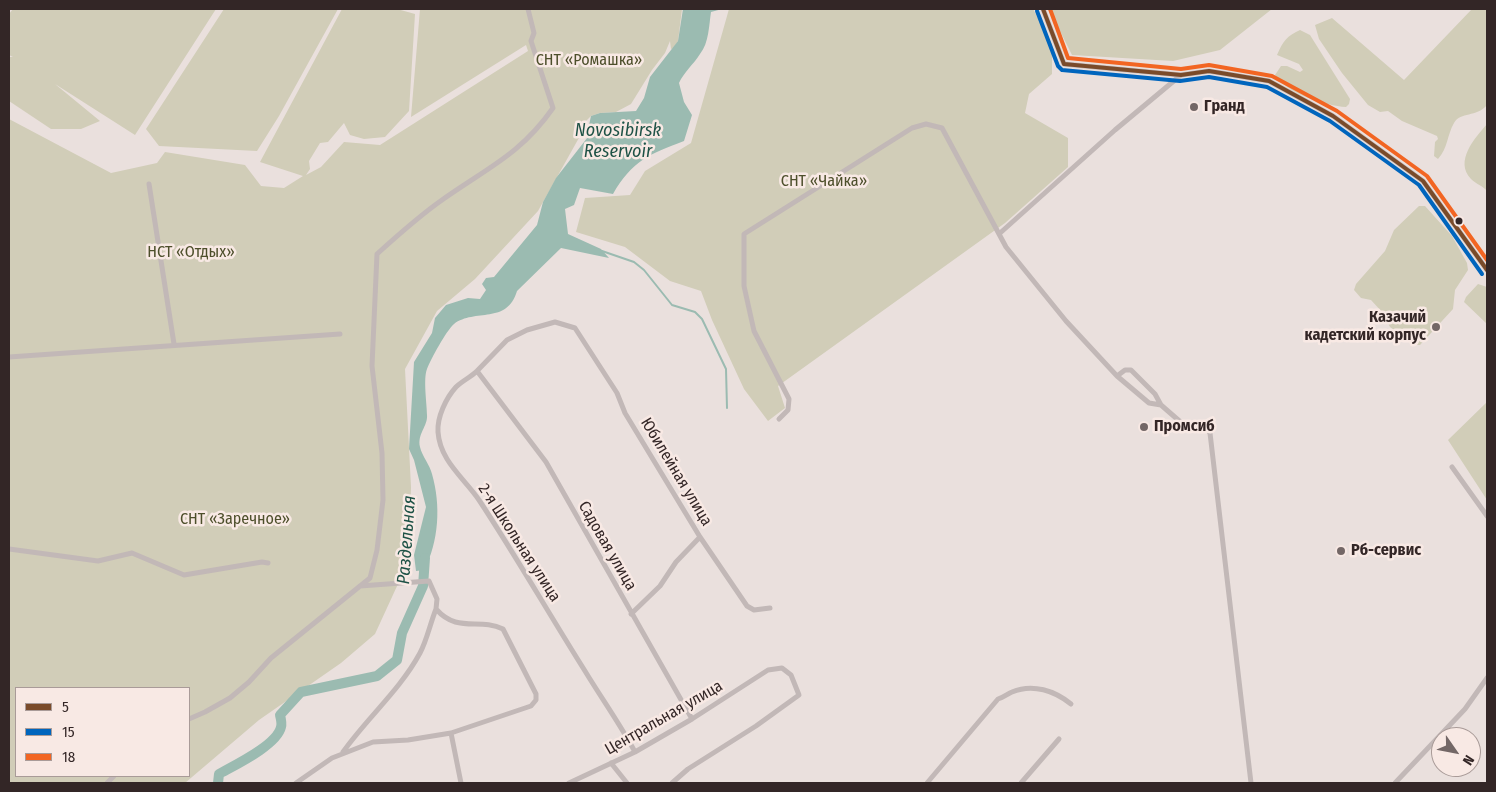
<!DOCTYPE html>
<meta charset="utf-8">
<style>
body{margin:0}
#map{position:relative;width:1496px;height:792px;overflow:hidden;background:#eae0dd;font-family:"Fira Sans Condensed",sans-serif}
canvas{display:block}
.frame{position:absolute;inset:0;border:10px solid #332626;pointer-events:none}
.legend{position:absolute;left:15px;top:687px;width:175px;height:90px;box-sizing:border-box;background:#f8e9e4;border:1px solid #a99b98;margin:0;padding:6px 9px;list-style:none;font-size:15px;color:#332626}
.legend li{display:flex;align-items:center;gap:10px;height:25px}
.legend b{width:25px;border:1px solid #a99b98}
.north{position:absolute;left:1431px;top:727px;width:50px;height:50px;box-sizing:border-box;background:#f8e9e4;border:1px solid #a99b98;border-radius:50%;rotate:123deg;font-size:14px;font-weight:700;line-height:20px;text-align:center;color:#332626}
.north::after{content:'';display:block;margin:auto;width:18px;height:22px;background:#736766;clip-path:polygon(50% 0,100% 100%,50% 72%,0 100%)}
</style>
<div id="map">
<canvas width="1496" height="792"></canvas>
<div class="frame"></div>
<ul class="legend">
<li><b style="height:6px;background:#7a4b2a"></b>5</li>
<li><b style="height:6px;background:#0065bd"></b>15</li>
<li><b style="height:6px;background:#f26522"></b>18</li>
</ul>
<div class="north">N</div>
</div>
<script>
const context = document.querySelector('canvas').getContext('2d');
context.lineJoin = 'round';
function fill(path, color) { context.fillStyle = color; context.fill(path, 'evenodd'); }
function stroke(path, color, width, dash) { context.strokeStyle = color; context.lineWidth = width; context.lineCap = dash ? 'butt' : 'round'; context.setLineDash(dash || []); context.stroke(path); }
function label(font, color, halo, rows, align = 'center') {
  context.font = font + ' "Fira Sans Condensed",sans-serif'; context.lineWidth = 5; context.setLineDash([]); context.textBaseline = 'middle'; context.strokeStyle = halo; context.fillStyle = color; for (const [text, x, y, turn = 0] of rows) {
    context.save(); context.translate(x, y); context.rotate((+turn || 0) * Math.PI / 180); context.textAlign = isNaN(turn) ? turn : align; if (halo) context.strokeText(text, 0, 0); context.fillText(text, 0, 0); context.restore();
  }
}
fill(new Path2D(`
 M13,9H216L135,135L55,84L100,121L81,129H51L9,101V57H13L9,55V14Z
 M224,9H338L279,116L257,151L159,146L146,129Z
 M342,9H397L415,14L409,111L385,137L364,139L350,135L344,123L328,142L320,143L309,161L310,169L306,175L321,167L344,142L380,145L528,51L526,45L411,117L420,9H682L678,41L674,48L671,49L670,41L665,53L652,70L631,104L616,112L600,113L591,116L576,131L580,136L538,211L475,279L437,311L405,369L411,487L409,560L375,634L341,663L259,720L185,783H9V119L111,173L157,163L165,152L245,165L261,186L284,188L303,176L260,162ZM16,688H189V776H16Z
 M729,9H1033L1052,44V74L1029,94L1025,113L1068,138V167L1005,223L778,386L785,408L768,421L744,389L712,320L701,291L670,281L625,247L576,232L585,198L630,195L645,171L691,143Z
 M1049,9H1272L1220,50L1173,61L1072,55Z
 M1472,9H1487V105C1476,118 1461,111 1454,123C1447,135 1448,148 1438,159L1434,156L1435,142L1438,139L1437,136L1402,121L1388,111L1380,112L1368,105L1342,73L1319,39L1315,25L1332,18L1404,80Z
 M1300,30L1310,35L1350,99L1349,104L1346,107C1326,106 1286,93 1275,75L1281,66H1287L1300,72L1303,70L1299,64L1277,55C1283,41 1287,36 1300,30Z
 M1487,124V191C1483,186 1476,184 1471,179C1454,161 1475,138 1487,124Z
 M1419,206H1425L1452,236L1467,263L1468,270L1455,290L1453,309L1420,345H1414L1390,327L1382,312L1371,300L1361,298L1354,290L1356,284L1385,251L1394,230Z
 M1478,284L1487,287V324L1464,302L1466,297Z
 M1487,402V500L1448,440Z`), '#d1cdb8');
fill(new Path2D(`
 M683,9H722L711,12C709,25 709,43 700,54C693,65 684,72 679,83L684,102L692,115L684,141C649,154 632,161 613,194L580,188L574,205L565,209L568,234L601,249L609,258L561,248L517,291C507,325 475,308 454,324C446,331 431,359 427,369C423,379 427,404 427,415C428,426 417,434 420,447C422,456 430,465 432,474C441,505 439,542 424,570L416,571L414,555L426,507L414,460L409,449L414,362L432,333L435,318L446,305L468,298L480,299L486,290L482,284L486,278L494,277L537,225L543,202L556,178L591,133L589,125L591,116L600,113L636,111L644,98L650,77L678,41Z`), '#9bbbb1');
stroke(new Path2D(`
 M602,251L634,262L644,270L672,305L695,312L702,319L726,369L727,408`), '#9bbbb1', 2);
stroke(new Path2D(`
 M218,783L219,774C235,765 277,745 281,727C282,724 281,719 280,715L301,692L377,676L397,660L402,633L423,586L425,558`), '#9bbbb1', 10);
stroke(new Path2D(`
 M1043,9L1064,64L1181,75L1209,71L1269,81L1333,116L1423,181L1487,270
 M149,184L174,344
 M999,234L1115,130L1181,75
 M9,357L340,334
 M477,371L507,340L527,330L555,322L575,328L617,393L625,413L700,537L747,606L754,610L770,608
 M1117,376L1149,403L1161,405
 M779,419L788,410L789,399L754,331L744,286V234L912,128L926,124L942,128L1006,247L1066,321L1117,376L1125,370H1131L1155,394L1161,405L1184,425L1207,429L1210,433L1251,783
 M1452,467L1487,516
 M9,549L98,561L132,553L184,575L262,562L268,563
 M360,586L429,581L437,599L436,609C458,634 479,617 503,629L536,694V700L531,706L451,733
 M631,614L660,586L676,562L700,537
 M189,719L205,712L230,698L249,682L271,658L370,578L377,550L383,500L382,453L372,366L377,254C398,235 419,216 442,200C487,168 520,155 553,108L531,41L534,33L528,9
 M343,752C367,718 400,690 420,653C427,640 430,624 436,609
 M635,752C620,724 602,699 585,671C549,614 516,556 479,500C464,478 440,461 438,432C437,417 446,398 456,387C462,381 471,377 477,371L546,462L692,719
 M611,763L627,783
 M107,783L114,776
 M296,783L332,758L373,742L408,740L451,733L461,783
 M569,783L635,752L692,719L768,670L782,668L791,675L799,695L756,726L688,769L672,783
 M927,783L998,699C1004,697 1007,694 1012,692C1033,683 1055,691 1071,704
 M1021,783L1059,739
 M1395,783L1465,709L1487,678`), '#c2b8b7', 5);
stroke(new Path2D(`
 M1043,9L1064,64L1181,75L1209,71L1269,81L1333,116L1423,181L1487,270`), '#7a4b2a', 4);
stroke(new Path2D(`
 M1037,11L1058,66L1062,70L1180,81L1209,77L1267,87L1330,121L1419,185L1482,274`), '#0065bd', 4);
stroke(new Path2D(`
 M1050,9L1068,58L1181,69L1209,65L1272,76L1337,111L1427,176L1487,260`), '#f26522', 4);
for (const [x, y, r, color] of [
 [1194,107,5,"#736766"],
 [1459,221,4.5,"#332626"],
 [1436,327,5,"#736766"],
 [1144,427,5,"#736766"],
 [1341,551,5,"#736766"]
]) { const dot = new Path2D(); dot.arc(x, y, r, 0, 2 * Math.PI); context.fillStyle = color; context.fill(dot); stroke(dot, '#f8e9e4', 2); }
label('16px', '#4d4f2b', '#f8e9e4', [
 ["СНТ «Ромашка»",589,61],
 ["СНТ «Чайка»",824,182],
 ["НСТ «Отдых»",191,253],
 ["СНТ «Заречное»",235,520]
]);
label('bold 16px', '#332626', '#f8e9e4', [
 ["Гранд",1204,107],
 ["Казачий",1426,318,"right"],
 ["кадетский корпус",1426,336,"right"],
 ["Промсиб",1154,427],
 ["Рб-сервис",1351,551]
], 'left');
label('16px', '#332626', '#f8e9e4', [
 ["Юбилейная улица",676,472,59],
 ["2-я Школьная улица",519,543,57],
 ["Садовая улица",607,546,60],
 ["Центральная улица",664,718,-30]
]);
label('italic 18px', '#1e5246', '#f8e9e4', [
 ["Novosibirsk",618,131],
 ["Reservoir",618,152],
 ["Раздельная",407,540,-86]
]);
</script>
